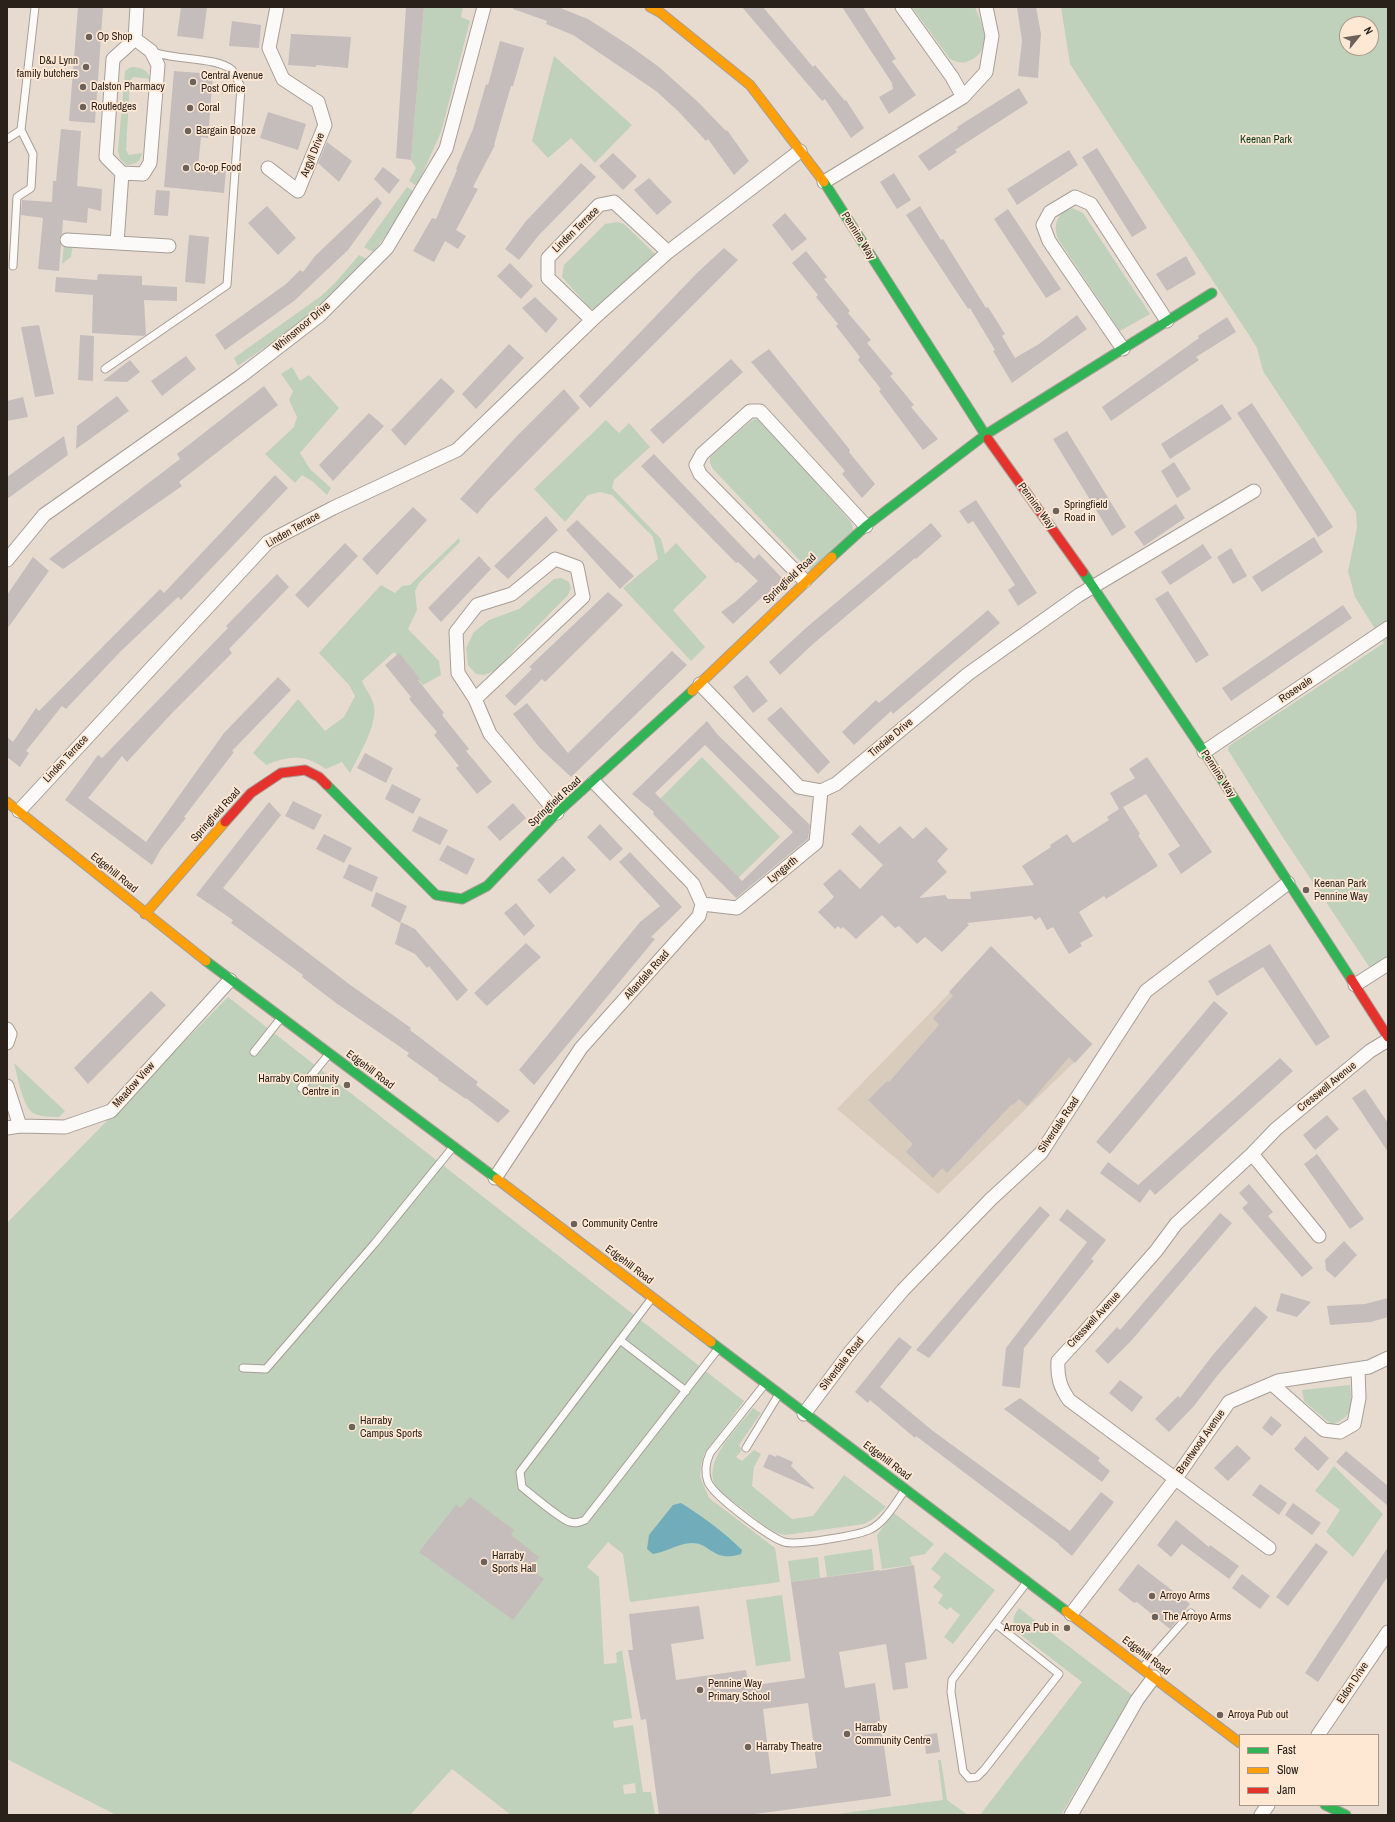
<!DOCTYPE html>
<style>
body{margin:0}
#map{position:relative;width:1395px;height:1822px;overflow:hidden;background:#e7dbd0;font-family:"Archivo Narrow",sans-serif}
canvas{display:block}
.frame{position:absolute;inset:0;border:8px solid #29211a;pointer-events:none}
.legend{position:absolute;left:1239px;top:1734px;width:140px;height:72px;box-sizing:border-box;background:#fee8d4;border:1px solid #a9988a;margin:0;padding:5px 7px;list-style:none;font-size:12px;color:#29211a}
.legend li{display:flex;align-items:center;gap:8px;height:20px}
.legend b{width:20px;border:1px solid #a9988a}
.north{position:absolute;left:1339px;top:16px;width:40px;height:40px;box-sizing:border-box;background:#fee8d4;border:1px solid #a9988a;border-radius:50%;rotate:60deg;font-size:11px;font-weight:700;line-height:16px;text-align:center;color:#29211a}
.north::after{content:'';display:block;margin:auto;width:14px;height:18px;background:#6c625a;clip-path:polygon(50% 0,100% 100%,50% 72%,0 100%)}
</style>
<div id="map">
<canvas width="1395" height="1822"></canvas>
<div class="frame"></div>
<ul class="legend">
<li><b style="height:5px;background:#30b455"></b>Fast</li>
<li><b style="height:5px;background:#ff9f0a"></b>Slow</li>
<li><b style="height:5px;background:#e5322d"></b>Jam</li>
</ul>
<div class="north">N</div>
</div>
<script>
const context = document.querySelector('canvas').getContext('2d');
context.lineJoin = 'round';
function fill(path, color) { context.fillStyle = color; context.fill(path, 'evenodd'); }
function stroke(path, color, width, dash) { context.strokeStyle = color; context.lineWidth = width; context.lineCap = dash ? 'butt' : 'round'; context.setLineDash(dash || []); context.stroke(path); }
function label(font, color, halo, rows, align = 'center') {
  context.font = font + ' "Archivo Narrow",sans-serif'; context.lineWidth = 3.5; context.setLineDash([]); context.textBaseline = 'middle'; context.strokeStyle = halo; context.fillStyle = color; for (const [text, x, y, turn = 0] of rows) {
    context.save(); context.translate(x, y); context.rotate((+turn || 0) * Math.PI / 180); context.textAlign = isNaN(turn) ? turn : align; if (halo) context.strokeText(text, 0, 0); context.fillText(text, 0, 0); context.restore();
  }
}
fill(new Path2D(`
 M991,950L1093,1044L938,1194L837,1109Z`), '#d9ccbd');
fill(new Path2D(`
 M424,7H463L461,17L470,21L441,132L417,186L409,181L416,168L411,160Z
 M912,7H975C982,24 993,47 973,59C965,64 959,63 950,59Z
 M1061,7H1388V968L1374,974L1282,836L1228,750L1229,746L1384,643L1355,597L1348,571L1357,528L1356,512L1263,371L1257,348L1249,335L1118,138L1070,64ZM1347,24H1371V48H1347Z
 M554,56L632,125L595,163L571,138L548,158L532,141Z
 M131,67C140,67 148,69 150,79L133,77L130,81L126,150L129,155L142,153C141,162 135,164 127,165L120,159L118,151L125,71Z
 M407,187L414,192L391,229L373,252L364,247Z
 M1072,208L1083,213L1150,314L1120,331L1058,239C1054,227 1055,221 1063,211Z
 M617,222L624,224L657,256L596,311L588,306L562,277L564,265L605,224Z
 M65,232L73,242L71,257L62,264Z
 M359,255L367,259C328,303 286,333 238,366L234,358L321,296L335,283Z
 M292,367L300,381L309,375L339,408L300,453L310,469L331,488L327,495L312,481L302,475L295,483L265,454L294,427L297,417L289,400L293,391L281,374Z
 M756,419L762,421L851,522L854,531L812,571L806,567L713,469L710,463V457L751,421Z
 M606,420L619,433L629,423L650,447L614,480L612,488L661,539L665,554L676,543L707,577L673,610L705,647L691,661L623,588L658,559L653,537L612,495L600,492L588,495L565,522L534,489Z
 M459,538L460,542L419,583L415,591L417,610L408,629L439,661L441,675L423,685L394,652L362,681C365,689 373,698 374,706C378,724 358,757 350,773L342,762L326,769C302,753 291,756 266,765L253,753L298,699L325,731L344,717L355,696L349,685L319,653L381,585L395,593L402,586L410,585Z
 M561,578L569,582L571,588L568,595L515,649L497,670L484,675L476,674L468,665L466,648L474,632L489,620L519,609L554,579Z
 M702,757L780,837L735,881L657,802Z
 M228,997L744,1401L704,1454L701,1465L700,1477L709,1498L775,1548L780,1582L630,1602L623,1554L608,1542L587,1567L599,1577L604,1664L617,1663L616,1653L622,1650L632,1718L613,1721L614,1728L633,1725L643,1792H651L655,1815H511L452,1769L410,1815H116L7,1759V1223ZM635,1783L636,1793L624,1794L623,1785Z
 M14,1063L65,1111L59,1117C50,1117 41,1117 33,1113C23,1107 17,1075 14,1063Z
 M1350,1385C1353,1407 1353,1416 1332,1425L1304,1401L1302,1390Z
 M753,1408L761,1413L739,1445L742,1450L736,1457L742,1461L754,1450L761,1454L754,1467L752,1486L792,1519L813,1516L844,1475L886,1507L873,1519L864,1524L785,1535C770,1533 757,1519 744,1510C736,1503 724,1497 718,1489C698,1464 739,1427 753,1408Z
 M1334,1466L1383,1514L1353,1557L1326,1532L1340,1510L1315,1491Z
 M894,1513L934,1544L925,1554L910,1557L912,1565L882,1569L877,1535Z
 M872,1549L874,1570L827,1577L824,1556Z
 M945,1552L995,1590L953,1644L944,1637L960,1615L950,1607L947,1610L938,1603L943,1595L933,1587L941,1577L931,1569Z
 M818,1557L820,1578L791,1582L788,1561Z
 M782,1595L791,1661L756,1666L746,1600Z
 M1019,1608L1132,1695L1061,1815H980L1082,1682L1017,1632C1012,1622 1012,1617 1019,1608Z
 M938,1760H941L947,1800L968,1815H830L943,1800Z`), '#bfd0bb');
fill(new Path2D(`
 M681,1503C703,1517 724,1532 742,1550L741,1554C713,1563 711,1543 692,1543C679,1543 666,1552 653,1554L647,1549L649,1535L673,1505Z`), '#70acba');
fill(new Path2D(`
 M78,7H103L95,123L69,121Z
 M181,7H207L203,39L177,36Z
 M406,7H424L411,160L396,158Z
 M513,7H558L588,19L630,46L659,67L698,102L726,131L727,130L749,161L734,175L708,139L706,141L678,111L656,91L573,35L546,24L547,21L513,9Z
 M742,7H763L813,67L815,65L845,101L846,100L864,128L851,138L825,99L822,101Z
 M842,7H863L896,59L892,61L916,95L889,114L879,97L893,89L892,83Z
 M1017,7H1036L1041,34L1038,78L1018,76L1022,41Z
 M232,21L261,25L259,48L229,46Z
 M291,34L351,37L348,68L316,65V67L288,65Z
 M500,41L524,48L513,86H511L494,145H495L473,187L478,189L456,230L466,236L458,249L445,241L434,262L413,251L432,218L436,219L457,170L456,169L473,129L486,84L488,85Z
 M174,71L213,74L208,138L201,137L198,167L226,170L224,193L164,187Z
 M1019,88L1028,103L955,150L957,152L929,171L918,156L958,129L957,127Z
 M268,112L306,124L298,150L260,138Z
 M61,129L81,131L77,186L102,189L101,211L88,208L87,223L63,220L62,234L59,239L61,245L59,271L38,269L43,218L21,215L22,200L52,202L53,181H56Z
 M327,142L352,161L339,182L318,163Z
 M1097,148L1147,228L1132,237L1082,157Z
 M1069,150L1078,165L1017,205L1007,189Z
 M613,153L637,176L623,190L599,166Z
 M581,163L596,177L539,235L519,260L505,249L526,221Z
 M383,167L400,180L389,194L374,179Z
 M894,173L911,200L897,209L880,182Z
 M649,178L672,202L657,215L634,190Z
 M156,190L170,191L168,216L154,215Z
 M377,197L382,203L348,250L294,301L225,350L215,335L286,284L300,270L303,272L315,256Z
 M267,206L296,238L278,255L248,223Z
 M920,206L941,240L943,239L986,308L988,307L1005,334L1002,336L1015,358L1039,344L1077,315L1087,329L1012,383L993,351L995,350L970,308L968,309L906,215Z
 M1008,209L1061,289L1046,298L994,219Z
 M785,213L807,239L792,251L772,225Z
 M189,235L209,237L205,284L185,282Z
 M724,248L738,260L590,408L579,396L697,273Z
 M806,251L827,277L824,279L850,311L848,313L871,340L867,343L893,374L890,376L914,405L911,407L938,439L923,450L879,391L881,389L858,360L860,357L836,326L838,324L816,297L818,295L792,263Z
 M1186,256L1196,274L1167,291L1156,274Z
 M510,263L533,286L521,299L497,276Z
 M98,274L142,276V285L177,287V301L144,300L146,335L144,336L92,333L93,295L55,292L56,277L97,280Z
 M535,297L558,319L546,333L522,308Z
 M1227,317L1236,332L1196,357L1199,360L1111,421L1102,407L1199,338L1198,336Z
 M39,325L54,394L35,397L21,327Z
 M80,335L94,336L93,381L78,380Z
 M509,344L524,358L476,409L462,394Z
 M769,349L850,450L849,452L875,484L862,498L842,474L845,471L751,362Z
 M186,356L196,369L162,396L151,381Z
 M731,359L743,372L663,444L650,430Z
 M130,360L140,372L127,382L103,381Z
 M441,378L455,391L405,446L391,430Z
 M264,386L278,405L179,482L182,486L63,569L49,559L180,459L177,454Z
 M564,389L580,408L489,500L477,514L460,499L515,438Z
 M117,396L129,411L76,449L77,426Z
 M23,397L28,417L7,421V401Z
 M1252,403L1333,527L1318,537L1237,413Z
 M1222,404L1232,419L1170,459L1161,444Z
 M369,413L384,426L333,481L319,465Z
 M1067,431L1126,527L1112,536L1053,439Z
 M64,436L68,455L7,499V477Z
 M654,454L754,559L759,554L783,579L763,598L762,597L733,624L721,612L735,602L758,581L738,562L736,563L641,466Z
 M1174,462L1191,489L1177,498L1161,471Z
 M275,475L288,488L181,600L178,597L120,652L66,709L62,706L26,751L29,753L20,767L7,757V737L13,742L36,708L39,711L160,589L164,593Z
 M976,500L1037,593L1018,606L1008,590L1015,585L973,521L968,524L959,511Z
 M1176,504L1185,518L1144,546L1134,532Z
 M413,507L427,520L377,575L362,559Z
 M546,516L558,530L508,579L494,566Z
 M577,520L634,576L620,589L566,530Z
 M931,523L942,536L916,559L915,558L813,644L780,675L769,662L807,627Z
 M1314,537L1323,552L1262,592L1252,577Z
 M345,543L358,556L308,608L295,595Z
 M1203,544L1212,558L1170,585L1161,572Z
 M1231,548L1247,576L1233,584L1217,557Z
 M479,556L491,569L441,622L428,608Z
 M33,557L49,571L7,629V595Z
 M277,574L289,587L229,649L232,653L172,713L127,762L122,756L88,798L146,842L224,733L278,677L291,690L232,751L234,752L184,817L186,818L161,849L152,865L65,800L98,755L102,758L228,628L226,626Z
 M1168,591L1209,655L1196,663L1155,599Z
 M608,592L623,605L545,682L542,679L515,706L505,696L532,669L529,667Z
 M1343,605L1352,618L1231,701L1222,688Z
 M988,610L1000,623L893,714L891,711L854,745L842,732L876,700L879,703Z
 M672,651L687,665L571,777L539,747L513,714L527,703L568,753Z
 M399,653L420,679L418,680L444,713L442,715L469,749L466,751L492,782L477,794L456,768L459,766L434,735L437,732L409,699L411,697L385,665Z
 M747,675L768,701L753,713L733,687Z
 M781,707L830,762L818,774L767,719Z
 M707,721L717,734L810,825L808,839L736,898L653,814L654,812L632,794ZM705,745L793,832L742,881L655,793Z
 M365,753L393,768L386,783L357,768Z
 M1147,757L1212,852L1181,874L1168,854L1180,846L1146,794L1123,807L1140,834L1138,835L1158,866L1106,899L1104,896L1079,912L1093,936L1080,943L1082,946L1069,954L1053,927L1047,930L1040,917L1035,920L1032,916L967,923L969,925L942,952L925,937L917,944L899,926L895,928L882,915L856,939L843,927L841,929L838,926L835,929L818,912L834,897L823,884L840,869L860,889L883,865L851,834L860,825L879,844L900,826L913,839L926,827L948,849L937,861L947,872L919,898L945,895L948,899H971L970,892L1034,885L1022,866L1051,847L1050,845L1067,834L1073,843L1109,820L1107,817L1119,809L1110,793L1135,778L1129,769Z
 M392,784L421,799L413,814L385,799Z
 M293,801L322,815L314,830L285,816Z
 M269,802L281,815L223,888L349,984L411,1028L410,1030L478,1082L476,1085L510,1111L498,1123L466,1098V1099L438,1080L439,1079L407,1056L409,1053L336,1003L302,977L303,975L231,923L233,920L196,895Z
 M513,803L526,818L500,841L487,827Z
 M419,816L448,830L440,845L412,831Z
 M600,824L623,849L610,861L587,837Z
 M324,834L352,848L344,863L316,849Z
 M447,845L475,859L467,875L439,860Z
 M630,852L682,907L651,937L655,939L534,1085L519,1070L640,922L660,906L619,862Z
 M563,856L576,870L550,894L537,880Z
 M349,864L378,877L372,892L343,878Z
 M376,892L407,906L400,923L371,906Z
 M516,903L535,926L524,936L504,913Z
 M401,922L415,929L468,990L457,1001L429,966L427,968L415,954L395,944Z
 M526,943L541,957L487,1006L474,993Z
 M1270,944L1330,1037L1316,1046L1263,967L1217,996L1208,981Z
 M991,946L1092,1044L1075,1063L1069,1057L1027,1106L1019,1099L1013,1105L1012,1104L947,1173L942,1168L933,1178L906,1152L913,1144L868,1100L887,1081L889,1082L939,1025L933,1018L953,996L949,992Z
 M151,991L166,1005L88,1084L74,1068Z
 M1214,1001L1228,1013L1110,1154L1096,1142Z
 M1280,1058L1293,1071L1155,1195L1150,1189L1140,1203L1100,1173L1108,1162L1138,1185Z
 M1365,1089L1388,1123V1152L1352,1098Z
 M1327,1115L1339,1129L1315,1150L1303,1135Z
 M1317,1154L1364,1219L1350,1229L1304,1164Z
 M1249,1184L1273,1212L1268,1216L1313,1268L1302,1277L1242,1208L1248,1203L1239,1193Z
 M1040,1206L1050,1215L929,1358L916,1350Z
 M1067,1209L1106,1240L1091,1259L1094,1261L1024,1348L1020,1388L1002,1386L1006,1348L1087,1242L1059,1220Z
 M1220,1213L1232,1223L1131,1341L1108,1364L1095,1351L1117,1327L1120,1330Z
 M1344,1241L1357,1255L1335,1278L1326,1270L1325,1260Z
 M1281,1293L1311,1302L1297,1317L1276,1311Z
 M1388,1298V1317L1371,1322L1330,1325L1327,1306L1365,1304Z
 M1255,1306L1268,1317L1217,1376L1194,1406L1169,1432L1155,1419L1178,1396L1180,1398L1212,1356Z
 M899,1337L912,1347L880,1387L933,1431L1070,1531L1101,1492L1114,1502L1072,1556L1059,1545V1544L916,1436L915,1438L870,1400L868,1403L855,1392Z
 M1120,1380L1143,1397L1132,1412L1109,1393Z
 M1020,1398L1100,1458L1098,1461L1110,1471L1102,1482L1004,1409Z
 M1271,1416L1282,1425L1272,1436L1262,1428Z
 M1305,1436L1329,1458L1318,1471L1294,1449Z
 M1237,1445L1251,1458L1228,1481L1214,1468Z
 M1346,1451L1388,1486V1506L1336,1462Z
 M769,1454L776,1457L777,1455L793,1462L791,1466L814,1488L813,1489L763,1467Z
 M1260,1484L1287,1503L1279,1515L1252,1495Z
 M470,1497L514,1530L511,1535L539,1557L530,1568L544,1579L513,1620L419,1552L456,1505L461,1508Z
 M1293,1503L1321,1523L1312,1535L1285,1515Z
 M1176,1520L1209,1547L1210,1545L1239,1566L1229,1579L1182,1544L1171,1557L1157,1545Z
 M1316,1543L1328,1552L1288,1606L1276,1597Z
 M1388,1547V1576L1318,1682L1305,1673Z
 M1138,1564L1190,1604L1170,1629L1137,1602L1134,1603L1118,1590Z
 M914,1565L927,1659L905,1663L908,1688L893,1690L886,1644L839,1652L845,1688L875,1683L891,1796L747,1815H659L646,1719L641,1720L628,1650H633L629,1614L699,1606L704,1639L671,1644L676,1680L746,1670L749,1686L805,1678L791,1582L880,1570L879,1571ZM808,1703L817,1768L771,1774L763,1709Z
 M1242,1574L1270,1596L1260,1609L1232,1588Z
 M937,1733L940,1752L926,1754L924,1735Z`), '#c5bdbc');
const lane = new Path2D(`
 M7,139L21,130L35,7
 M13,266L17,197L31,188L33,154L21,130
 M105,369L227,285L241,87C238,82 236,74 232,70C218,57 173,60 153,52
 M254,1052L281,1018
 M301,1088L329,1054
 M652,1298L520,1472L522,1487C531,1494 561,1520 570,1522C576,1524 580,1522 585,1520L718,1349
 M620,1340L686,1391
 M243,1368L266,1369L375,1243L453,1147
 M765,1384L710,1453C706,1462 704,1472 708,1482C714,1496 769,1537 784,1542C795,1546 861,1535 871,1529C886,1521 895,1503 905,1490
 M746,1448L779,1394
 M996,1624L1059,1674L984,1770L977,1777L969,1778L963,1771L951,1692L952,1680L1027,1582
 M1142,1668L1191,1613`);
const street = new Path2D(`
 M902,7L952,77L963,97
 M268,168L298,191L325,125L318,102L283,79L269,48L277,7
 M122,173L143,174L150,163L158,65L151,51L135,39
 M824,182L963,97L986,72L992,36L986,7
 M67,240L169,246
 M117,243L122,173L106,157L113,59L135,39L137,7
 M592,320L548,278V258L599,205L614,202L668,252
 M1123,349L1049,241L1043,225L1050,212L1075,197L1091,204L1167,321
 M7,560L44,515L241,376L320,315L387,248L446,149L484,7
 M805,581L700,474L696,465L702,454L750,411H760L866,526
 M700,684L799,787L821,791L836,784L968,674L1079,595L1254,491
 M475,699L583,597L577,567L555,559L512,594L477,605L456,632L458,673L475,699L490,734L557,813
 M1204,752L1388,628
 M19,811L268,542L333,508L457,450L592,320L668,252L800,151
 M702,904L737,908L816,843L821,791
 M1355,985L1388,964
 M7,1029L10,1034L7,1043
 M7,1086L20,1126
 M7,1128L20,1126L65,1127L111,1111L230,980
 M1252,1154L1319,1236
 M495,1178L581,1048L699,916L702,904L693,884L594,782
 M1272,1384L1324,1430L1340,1432L1354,1424L1359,1398L1358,1369
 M804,1414L851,1351L903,1290L991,1199L1041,1153L1146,991L1288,883
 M1269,1548L1069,1400C1060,1387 1057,1377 1058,1361L1082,1335L1156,1251L1176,1224L1252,1154L1276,1129L1370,1051L1388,1040
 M1071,1614L1176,1478L1229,1402L1278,1381L1369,1367L1388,1358
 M1318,1735L1388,1632
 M1071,1815L1137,1700L1154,1677
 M1261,1815L1268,1805`);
const fast = new Path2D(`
 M824,182L988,439
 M832,557L866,526L985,435L1212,293
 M1083,572L1204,752L1351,979
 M327,785L436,895L462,899L487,886L557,813L692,691
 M206,961L497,1179
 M711,1342L1066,1611
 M1325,1805L1346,1815`);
const slow = new Path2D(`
 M650,7L661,13L750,85L824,182
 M692,691L832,557
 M7,802L206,961
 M145,914L225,822
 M497,1179L711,1342
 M1066,1611L1240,1743`);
const jam = new Path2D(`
 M988,439L1083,572
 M225,822L251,793L281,773L305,770L319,777L327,785
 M1351,979L1388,1037`);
stroke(lane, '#a79e96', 9);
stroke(street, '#a79e96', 15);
stroke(fast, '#a79e96', 11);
stroke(slow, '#a79e96', 11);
stroke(jam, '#a79e96', 11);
stroke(lane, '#fbfaf8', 7);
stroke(street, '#fbfaf8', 13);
stroke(fast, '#30b455', 9);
stroke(slow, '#ff9f0a', 9);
stroke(jam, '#e5322d', 9);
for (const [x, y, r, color] of [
 [89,37,4,"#6c625a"],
 [86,67,4,"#6c625a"],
 [193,82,4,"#6c625a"],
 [83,87,4,"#6c625a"],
 [83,107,4,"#6c625a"],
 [190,108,4,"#6c625a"],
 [188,131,4,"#6c625a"],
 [186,168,4,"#6c625a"],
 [1056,511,4,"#6c625a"],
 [1306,890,4,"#6c625a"],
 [347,1085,4,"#6c625a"],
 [574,1224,4,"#6c625a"],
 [352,1427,4,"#6c625a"],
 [484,1562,4,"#6c625a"],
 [1152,1596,4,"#6c625a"],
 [1155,1617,4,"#6c625a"],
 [1067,1628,4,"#6c625a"],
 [700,1690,4,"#6c625a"],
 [1220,1715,4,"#6c625a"],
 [847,1734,4,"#6c625a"],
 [748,1747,4,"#6c625a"]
]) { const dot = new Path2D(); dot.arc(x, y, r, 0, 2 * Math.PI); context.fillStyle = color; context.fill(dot); stroke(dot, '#fee8d4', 1.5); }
label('11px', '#29211a', '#fee8d4', [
 ["Op Shop",97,37],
 ["D&J Lynn",78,61,"right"],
 ["family butchers",78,74,"right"],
 ["Central Avenue",201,76],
 ["Post Office",201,89],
 ["Dalston Pharmacy",91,87],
 ["Routledges",91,107],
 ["Coral",198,108],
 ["Bargain Booze",196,131],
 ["Co-op Food",194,168],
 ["Springfield",1064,505],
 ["Road in",1064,518],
 ["Keenan Park",1314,884],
 ["Pennine Way",1314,897],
 ["Harraby Community",339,1079,"right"],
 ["Centre in",339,1092,"right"],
 ["Community Centre",582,1224],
 ["Harraby",360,1421],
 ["Campus Sports",360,1434],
 ["Harraby",492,1556],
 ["Sports Hall",492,1569],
 ["Arroyo Arms",1160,1596],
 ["The Arroyo Arms",1163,1617],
 ["Arroya Pub in",1059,1628,"right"],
 ["Pennine Way",708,1684],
 ["Primary School",708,1697],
 ["Arroya Pub out",1228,1715],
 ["Harraby",855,1728],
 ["Community Centre",855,1741],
 ["Harraby Theatre",756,1747]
], 'left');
label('11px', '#023619', '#fee8d4', [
 ["Keenan Park",1266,140]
]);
label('11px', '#29211a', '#fee8d4', [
 ["Argyll Drive",313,155,-68],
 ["Linden Terrace",576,230,-44],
 ["Pennine Way",858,236,58],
 ["Whinsmoor Drive",302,327,-40],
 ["Pennine Way",1036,506,54],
 ["Linden Terrace",293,530,-30],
 ["Springfield Road",790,579,-43],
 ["Rosevale",1296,690,-34],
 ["Tindale Drive",891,738,-40],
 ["Linden Terrace",66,759,-47],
 ["Pennine Way",1218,774,57],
 ["Springfield Road",555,802,-43],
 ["Springfield Road",216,815,-48],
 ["Lyngarth",783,870,-39],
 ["Edgehill Road",114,873,39],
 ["Allandale Road",647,975,-48],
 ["Edgehill Road",370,1070,37],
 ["Meadow View",134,1085,-48],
 ["Cresswell Avenue",1327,1087,-39],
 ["Silverdale Road",1059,1125,-56],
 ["Edgehill Road",629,1265,37],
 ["Cresswell Avenue",1094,1320,-47],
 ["Silverdale Road",842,1364,-52],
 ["Brantwood Avenue",1201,1442,-55],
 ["Edgehill Road",887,1461,37],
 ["Edgehill Road",1146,1656,37],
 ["Eldon Drive",1353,1683,-56]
]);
</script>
